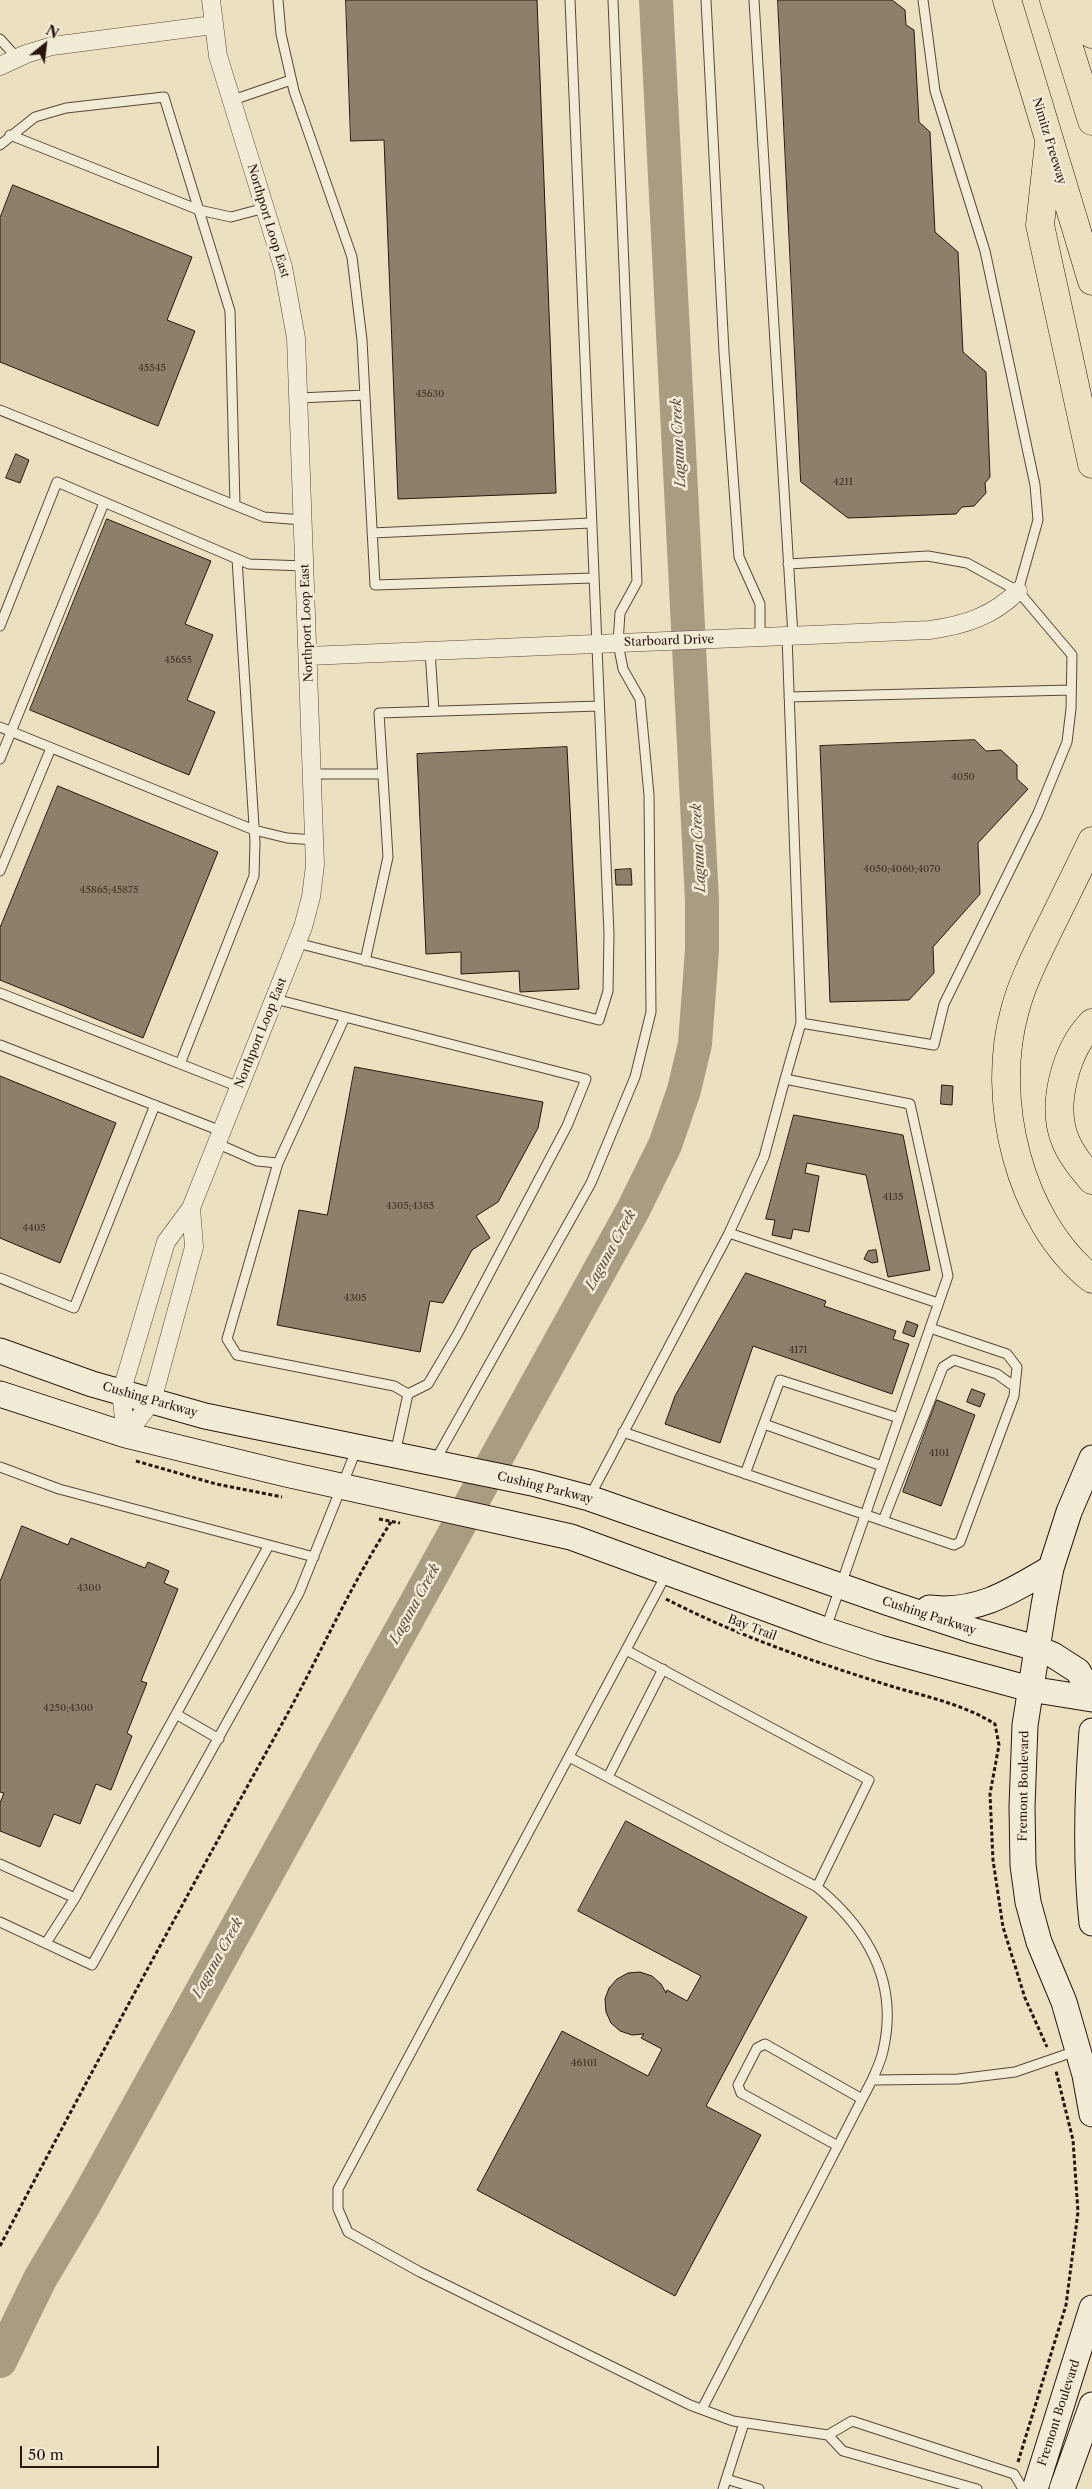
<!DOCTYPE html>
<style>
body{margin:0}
#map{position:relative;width:1092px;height:2489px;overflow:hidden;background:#ebe0bf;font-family:"Libre Caslon Text",serif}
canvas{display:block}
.north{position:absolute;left:20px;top:20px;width:50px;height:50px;-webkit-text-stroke:4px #f2ebd5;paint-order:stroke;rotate:29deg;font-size:14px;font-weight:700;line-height:20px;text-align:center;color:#27170f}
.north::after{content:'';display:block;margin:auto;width:18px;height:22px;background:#27170f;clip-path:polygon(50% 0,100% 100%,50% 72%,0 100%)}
.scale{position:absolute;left:20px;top:2446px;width:139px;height:22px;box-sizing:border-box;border:2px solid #27170f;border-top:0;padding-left:6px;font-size:15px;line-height:18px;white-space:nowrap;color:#27170f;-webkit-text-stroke:4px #f2ebd5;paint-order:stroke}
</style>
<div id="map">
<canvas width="1092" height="2489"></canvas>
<div class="north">N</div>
<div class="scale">50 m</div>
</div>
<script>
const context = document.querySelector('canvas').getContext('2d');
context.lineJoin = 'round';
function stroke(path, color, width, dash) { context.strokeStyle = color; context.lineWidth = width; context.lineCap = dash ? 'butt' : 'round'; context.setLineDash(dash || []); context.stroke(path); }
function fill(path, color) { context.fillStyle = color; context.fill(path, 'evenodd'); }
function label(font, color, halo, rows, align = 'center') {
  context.font = font + ' "Libre Caslon Text",serif'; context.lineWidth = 5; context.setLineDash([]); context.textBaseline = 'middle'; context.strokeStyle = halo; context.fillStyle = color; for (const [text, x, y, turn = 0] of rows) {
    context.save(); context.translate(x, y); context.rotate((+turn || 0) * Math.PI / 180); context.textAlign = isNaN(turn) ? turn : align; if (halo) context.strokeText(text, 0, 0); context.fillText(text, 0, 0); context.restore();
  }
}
stroke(new Path2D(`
 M0,2361L40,2279L85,2203L633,1210L665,1145L684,1090L695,1044L702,950V901L656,0`), '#a89c83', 34);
const building = new Path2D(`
 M346,0H537L556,493L398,499L384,140L351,141Z
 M778,0H892L905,10L906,25L914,30L919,122L930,132L935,232L958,252L963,352L986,372L990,477L985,483L986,493L974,506L962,507L956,514L848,518L801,482Z
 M13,185L192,257L167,320L195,331L158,426L0,362V218Z
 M16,454L29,460L20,483L6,478Z
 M107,519L211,561L185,624L213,635L187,700L215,712L189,775L30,710Z
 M975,740L986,751L1001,750L1017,765V779L1028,789L978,843L980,894L933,947L934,973L909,1000L830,1002L820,746Z
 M567,747L579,989L520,992L519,971L461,974V952L426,954L417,754Z
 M58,786L218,852L143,1038L0,980V928Z
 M631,869L632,885H616L615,870Z
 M355,1067L543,1102L538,1128L498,1202L476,1216L490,1238L472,1250L443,1303L430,1301L420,1352L277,1325L299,1210L327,1215Z
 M0,1076L116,1123L60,1263L0,1238Z
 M942,1085L953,1086L952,1105L941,1104Z
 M794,1115L903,1135L930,1270L888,1277L866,1175L807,1163L805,1173L819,1176L809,1232L793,1229L791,1239L772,1235L775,1220L766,1219Z
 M876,1250L878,1262L872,1263L864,1259L868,1251Z
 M746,1273L826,1301L824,1306L896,1331L893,1339L909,1344L892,1394L753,1346L720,1443L665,1424L675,1396Z
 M907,1321L918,1325L914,1337L903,1333Z
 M972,1389L985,1394L980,1407L967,1402Z
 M937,1400L975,1415L941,1506L903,1492Z
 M22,1526L68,1545L71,1538L145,1568L148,1562L169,1571L164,1583L178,1589L141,1681L147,1683L127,1733L132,1736L111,1790L96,1784L80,1824L54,1814L40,1847L0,1831V1803L4,1793L0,1792V1582Z
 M626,1821L807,1917L706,2106L761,2135L675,2296L477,2190L562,2031L648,2076L662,2049L641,2038L644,2034L632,2035L620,2031L611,2023L606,2012L605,1999L609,1988L617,1979L628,1973L640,1972L652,1976L661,1984L666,1993L667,1990L687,2001L701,1976L578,1911Z`);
fill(building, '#8d806b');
stroke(building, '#27170f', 1);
const lane = new Path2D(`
 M278,0L281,34L294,91L352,257L362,340L375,585L593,578
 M706,0L724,352L739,557L760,604V637
 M754,0L793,636
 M923,0L935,91L985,251L1035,485L1038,520L1018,591
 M0,39L17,58
 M230,101L291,80
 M10,135L199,210L231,217L265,208
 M0,145L35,117L66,108L164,97L230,311L235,505
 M299,398L365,395
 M0,410L264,517L303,520
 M372,533L591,523
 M0,626L57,482L249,564L305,566
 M787,636L801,1023L934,1045L944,1004L1038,813L1067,742L1071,709L1072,655L1018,591L967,563L928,556L788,564
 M430,651L434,711
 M789,697L1071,690
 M0,727L254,830L287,838L315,840
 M0,759L104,503
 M313,774H383
 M0,871L51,748
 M297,943L599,1020L608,991L609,934L570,0
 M365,961L388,857L379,713L599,706
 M0,993L239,1087
 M275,999L586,1079L567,1126L458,1333L428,1384L408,1394L395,1454
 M345,1017L278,1163L227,1339L237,1355L394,1386L408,1394
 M0,1045L221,1131
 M180,1064L254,876L255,842L237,559
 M785,1079L801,1023
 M216,1143L257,1161L278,1163
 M729,1233L938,1303
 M0,1278L74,1308L155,1105
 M764,1424L882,1466
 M623,1432L954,1545L960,1542L1014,1396L1017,1367L1007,1354L930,1328
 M435,1461L591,1183L635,1077L651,1012L649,795L640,699L623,669L618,643L620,613L637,582L613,0
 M0,1467L59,1489L314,1557
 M745,1474L780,1380L899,1418
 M590,1496L729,1233L764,1157L785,1079L910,1104L948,1276L826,1628
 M883,1521L943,1367L954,1360L997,1374L1015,1387
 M667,1573L338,2189V2209L348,2232L420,2272L690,2405L733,2421L828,2435L852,2421L1014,2474L1023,2489
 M626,1650L869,1780L817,1887
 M176,1714L219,1739
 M569,1757L817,1887C868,1929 899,1983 883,2051C881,2061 876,2071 872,2080L702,2409
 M608,1777L663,1669
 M0,1864L75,1898
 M0,1922L92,1965L299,1593L357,1448
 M46,1943L75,1898L269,1545
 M872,2080L958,2079L1015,2072L1076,2051
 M838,2146L741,2093L738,2085L757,2048L765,2044L862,2099
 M828,2435L843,2451L977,2489
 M726,2479L759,2489
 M723,2489L744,2423`);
const street = new Path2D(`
 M0,66L26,54L52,46L213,25
 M308,656L930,630C965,625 993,616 1018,591
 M126,1435L121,1393L166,1242L191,1208L303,927L311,897L315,865L296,338L283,267L218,56L211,0
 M126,1435L152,1401L194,1247L191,1208`);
const secondary = new Path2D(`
 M0,1351L92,1384L205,1416L532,1483L589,1498L889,1603L971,1630L1036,1648L1053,1655L1078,1671L1092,1696
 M0,1394L126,1435L286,1474L571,1537L825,1630L880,1648L1030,1689L1092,1699
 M1092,1458L1069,1512L1051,1568L1044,1605L1025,1725L1022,1807L1023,1865L1028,1902L1039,1942L1064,2002L1085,2075L1092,2114
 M929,1608C977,1614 1012,1591 1051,1568
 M1092,1731C1087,1796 1085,1859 1092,1923
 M1035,2489L1092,2308
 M1062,2489L1092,2405`);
const highway = new Path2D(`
 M1007,0L1092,281
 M1054,0L1092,121
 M1081,0L1092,34
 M1049,143L1040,225L1092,464
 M1092,841C1077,872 1062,903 1047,933C1035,958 1022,983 1015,1010C990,1098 1018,1220 1092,1279
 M1092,1023C1066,1050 1050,1106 1066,1142C1072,1156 1082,1168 1092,1180`);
stroke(lane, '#58493b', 11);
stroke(street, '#58493b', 19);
stroke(secondary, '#27170f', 27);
stroke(highway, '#27170f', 29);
stroke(new Path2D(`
 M136,1461L216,1484L282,1497
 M379,1519L400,1523
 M666,1599C734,1634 806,1659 878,1682C917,1695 960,1702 995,1724L999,1745L990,1794L993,1860L1003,1927L1025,1998L1047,2047
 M0,2246C92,2070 187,1895 283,1722C320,1655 350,1586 391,1522
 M1018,2462L1066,2305L1078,2212L1073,2140L1056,2071`), '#27170f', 3, [4, 2.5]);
stroke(lane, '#f2ebd5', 9);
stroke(street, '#f2ebd5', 18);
stroke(secondary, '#f2ebd5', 25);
stroke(highway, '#ebe0bf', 28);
label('10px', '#403126', null, [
 ["45545",152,368],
 ["45630",430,394],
 ["4211",843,482],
 ["45655",178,660],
 ["4050",963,777],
 ["4050;4060;4070",902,869],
 ["45865;45875",109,890],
 ["4135",893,1197],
 ["4305;4385",410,1206],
 ["4405",34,1228],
 ["4305",355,1298],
 ["4171",798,1350],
 ["4101",939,1453],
 ["4300",89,1588],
 ["4250;4300",68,1708],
 ["46101",584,2063]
]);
label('12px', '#27170f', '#f2ebd5', [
 ["Nimitz Freeway",1049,141,73],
 ["Northport Loop East",268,221,73],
 ["Northport Loop East",307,623,-92],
 ["Starboard Drive",669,641,-2],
 ["Northport Loop East",261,1033,-68],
 ["Cushing Parkway",150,1400,16],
 ["Cushing Parkway",545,1488,14],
 ["Cushing Parkway",929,1616,18],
 ["Bay Trail",752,1628,21],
 ["Fremont Boulevard",1024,1786,-89],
 ["Fremont Boulevard",1059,2413,-72]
]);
label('italic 14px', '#5b4c3d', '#f2ebd5', [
 ["Laguna Creek",679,443,-93],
 ["Laguna Creek",699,848,-93],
 ["Laguna Creek",611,1250,-61],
 ["Laguna Creek",415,1604,-61],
 ["Laguna Creek",218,1958,-61]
]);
</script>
